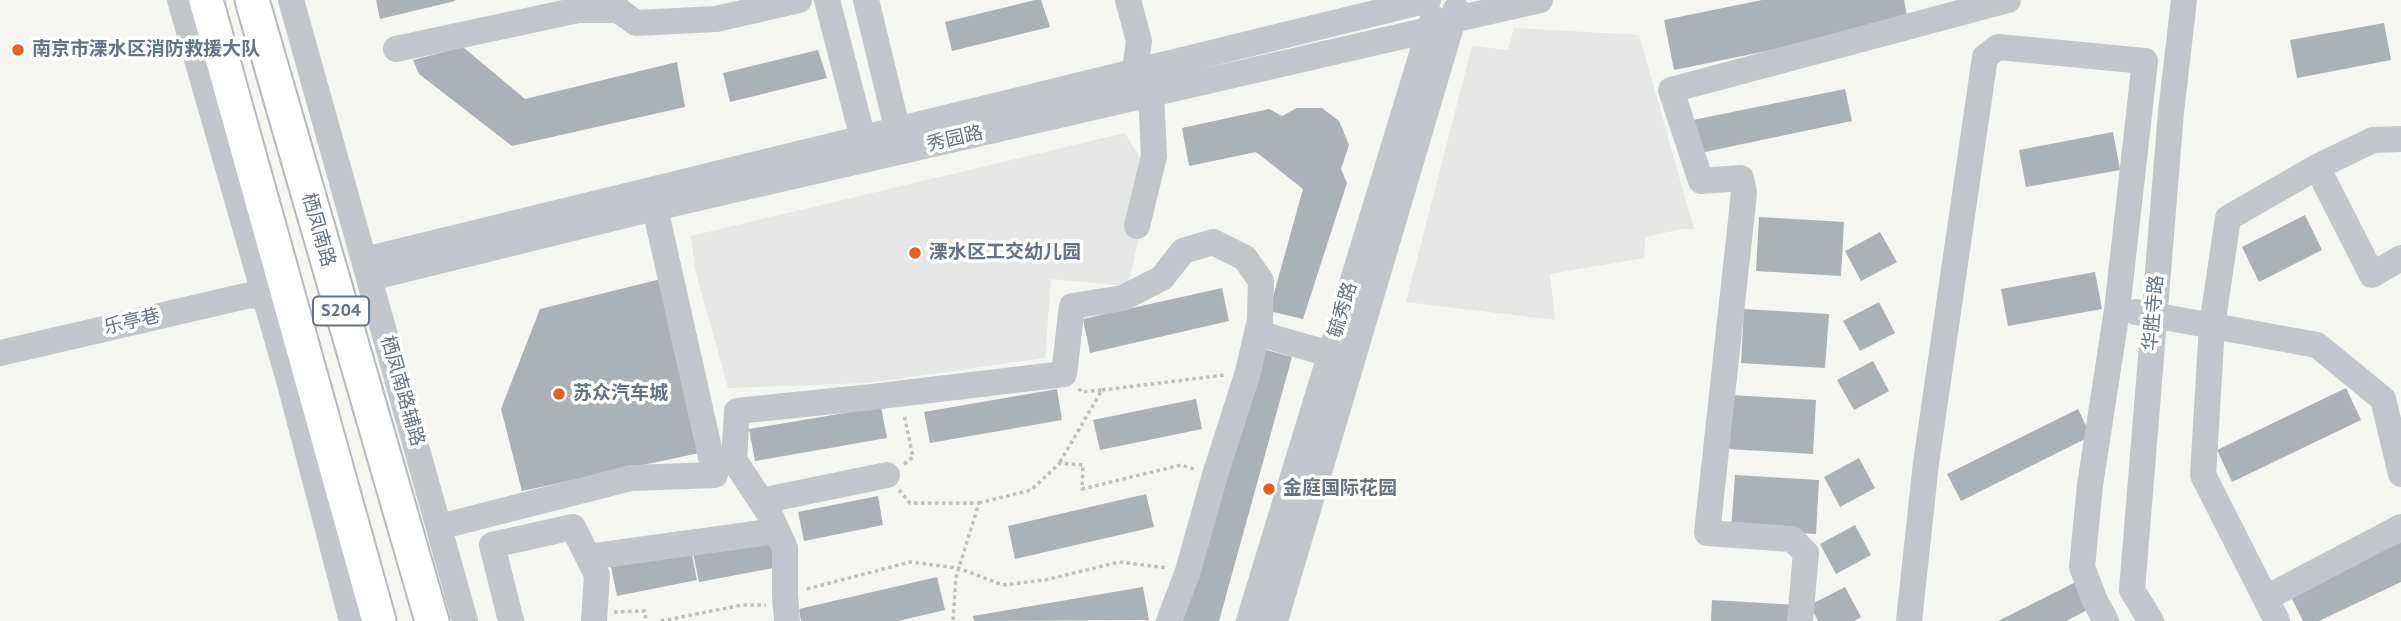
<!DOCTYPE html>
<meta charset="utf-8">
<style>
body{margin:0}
canvas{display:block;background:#f5f5f1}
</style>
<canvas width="2401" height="621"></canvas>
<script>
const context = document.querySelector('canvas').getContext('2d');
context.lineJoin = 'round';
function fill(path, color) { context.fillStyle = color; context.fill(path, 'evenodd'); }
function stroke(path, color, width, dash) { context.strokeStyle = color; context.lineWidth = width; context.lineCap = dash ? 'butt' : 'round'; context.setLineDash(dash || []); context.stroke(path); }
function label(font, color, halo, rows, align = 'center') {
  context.font = font + ' "PT Sans","Noto Sans SC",sans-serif'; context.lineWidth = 7; context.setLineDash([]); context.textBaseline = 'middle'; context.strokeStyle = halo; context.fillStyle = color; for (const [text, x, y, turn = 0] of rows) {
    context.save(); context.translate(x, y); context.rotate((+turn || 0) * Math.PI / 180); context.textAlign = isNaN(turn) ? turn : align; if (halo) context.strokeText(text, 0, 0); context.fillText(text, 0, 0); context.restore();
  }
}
fill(new Path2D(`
 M1514,28L1639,35L1694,229H1682L1645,237L1644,258L1550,274L1555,320L1406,302L1472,46L1508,50Z
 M1125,133L1152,179L1128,286L1051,279L1045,358L867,383L728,388L695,269L691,236Z`), '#e5e6e5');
fill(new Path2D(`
 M376,0H455V1L380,19Z
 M1035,0H1041L1050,27L952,51L945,22Z
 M1762,0H1904L1908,22L1674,70L1664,20Z
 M2384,23L2391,60L2297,78L2290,40Z
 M463,47L525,99L677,62L685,107L512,146L419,74L413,60Z
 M818,50L827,78L730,102L723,73Z
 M1845,89L1852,121L1700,153L1693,120Z
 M1297,108H1322L1339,121L1349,145L1341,169L1347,183L1303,319L1269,311L1303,189L1256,152L1189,166L1182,128L1269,109L1282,116Z
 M2113,132L2120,170L2026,187L2019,150Z
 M2305,215L2322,250L2259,282L2242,247Z
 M1759,217L1844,222L1841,276L1756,271Z
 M1880,232L1897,262L1861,281L1845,251Z
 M2095,272L2102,309L2008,326L2001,289Z
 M661,279L704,452L522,491L501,409L540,309Z
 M1222,288L1229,321L1090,353L1083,319Z
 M1879,302L1895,333L1860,351L1843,321Z
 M1744,309L1829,314L1825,368L1741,363Z
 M1259,348L1292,357L1219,621H1181Z
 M1873,361L1889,391L1854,410L1837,380Z
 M2346,388L2361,420L2232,482L2217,450Z
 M1057,389L1062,420L930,443L924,412Z
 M1732,395L1816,400L1813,454L1728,449Z
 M1196,399L1202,429L1100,450L1093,420Z
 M881,407L887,438L755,461L749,429Z
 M2078,409L2091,436L1961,501L1947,474Z
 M1859,458L1875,488L1840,507L1824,477Z
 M1735,475L1819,480L1816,534L1731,529Z
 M1146,494L1154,527L1015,559L1008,526Z
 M878,496L883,525L804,541L798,512Z
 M1855,525L1871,555L1836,574L1820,544Z
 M773,538L779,567L699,582L693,553Z
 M2401,542V582L2319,621H2303L2290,595Z
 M691,551L697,580L617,596L611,567Z
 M937,577L945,610L898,621H801L799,609Z
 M2078,581L2091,608L2066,621H1998Z
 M1143,587L1149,620L974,621L973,616Z
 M1845,587L1861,617L1854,621H1818L1810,605Z
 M1712,600L1797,605L1796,621H1711Z`), '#abb1b7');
const major = new Path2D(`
 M206,0L379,621
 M252,0L432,621`);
stroke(major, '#b5b9bd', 37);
stroke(new Path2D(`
 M1102,390L1225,375
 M1060,462L1102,390L1081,392L1078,387
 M904,464L913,457L904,414
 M899,490L910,503H979L956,577L953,621
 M979,503L1031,490L1060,463L1083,465L1082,489L1181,465L1194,469
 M807,589L910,562L958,568L1003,585L1045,580L1119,562L1168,568
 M614,612L645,611L646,621
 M661,621L742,605H766`), '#bcbec0', 3.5, [3.5, 3.5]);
stroke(new Path2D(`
 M180,0L290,384L352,621
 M291,0L465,621
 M613,0L618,10L636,23L716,19L799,0
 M827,0L867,154
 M866,0L901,144
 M1128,0L1139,41L1135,71
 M396,49L578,10H618
 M2317,167L2372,275L2401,258
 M1137,226L1154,156L1151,94
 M365,260L1428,0
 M370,278L655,208L1429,30L1452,20L1540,0
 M2136,312L2317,345L2383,399L2401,474
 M1257,333L1330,354
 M0,353L250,295L265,297
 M761,501L887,475
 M439,527L631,478L715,475L655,208
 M588,557L777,531
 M2266,598L2401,527
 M511,621L492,545L573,527L597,575L594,621
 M787,621L785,595V548L769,513L734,460L737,411L872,397L1064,374L1072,306L1123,298L1162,278L1183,251L1213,242L1245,258L1261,281L1260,320L1248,372L1215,475L1188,571L1169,621
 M1249,621L1433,18
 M1275,621L1456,9
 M1800,621L1806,553L1792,539L1707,533L1744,193L1741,178L1701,181L1671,90L2008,0
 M1909,621L1926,463L1985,57L1998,47L2145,61L2117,310L2090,485L2082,567L2095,601L2106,621
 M2151,621L2132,590L2171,112L2184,0
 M2277,621L2203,475L2212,326L2228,218L2317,167L2373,140L2401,139`), '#c2c5c9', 26);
stroke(major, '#fff', 33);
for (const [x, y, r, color] of [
 [18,50,7,"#e36223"],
 [915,253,7,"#e36223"],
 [559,394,7,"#e36223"],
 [1269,489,7,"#e36223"]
]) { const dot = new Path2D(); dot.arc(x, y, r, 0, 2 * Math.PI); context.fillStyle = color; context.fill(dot); stroke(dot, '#fff', 2.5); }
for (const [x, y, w] of [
 [341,311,56]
]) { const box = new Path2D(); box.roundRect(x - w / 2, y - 14.5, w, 29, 5); context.fillStyle = '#fff'; context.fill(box); stroke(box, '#647282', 2); }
label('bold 18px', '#647282', null, [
 ["S204",341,311]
]);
label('bold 19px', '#647282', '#fff', [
 ["南京市溧水区消防救援大队",32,50],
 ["溧水区工交幼儿园",929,253],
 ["苏众汽车城",573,394],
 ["金庭国际花园",1283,489]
], 'left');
label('19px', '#647282', '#fff', [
 ["秀园路",955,139,-13],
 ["栖凤南路",318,230,74],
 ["毓秀路",1343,310,-73],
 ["华胜寺路",2154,313,-85],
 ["乐亭巷",132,322,-13],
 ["栖凤南路辅路",402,391,74]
]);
</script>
